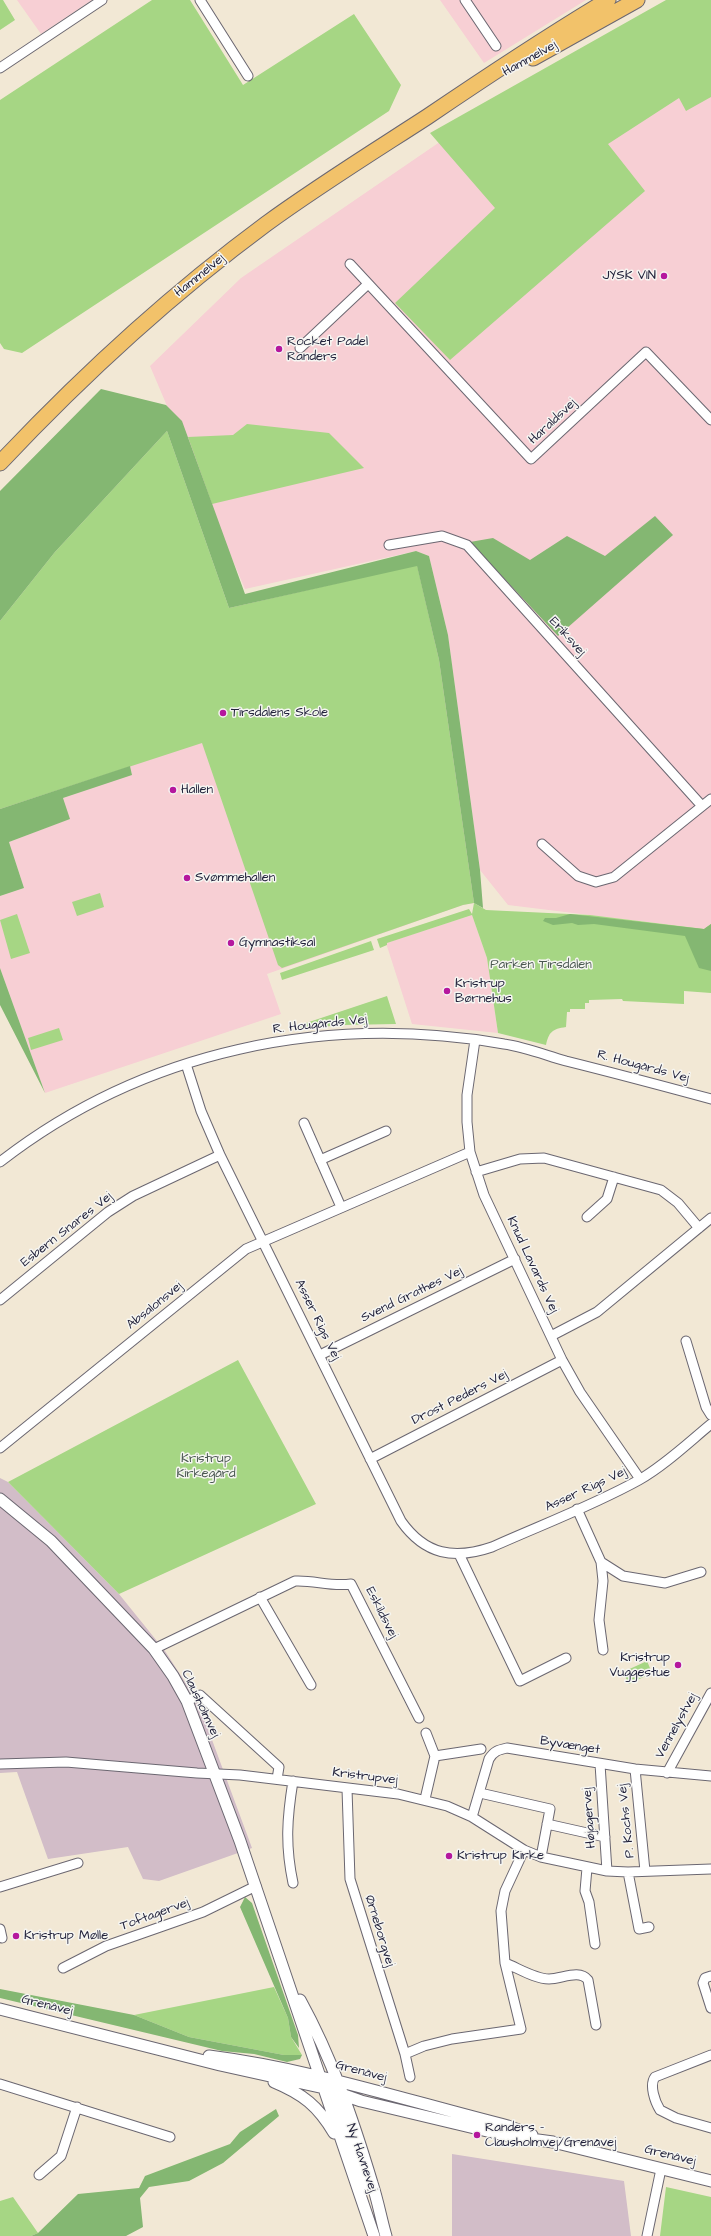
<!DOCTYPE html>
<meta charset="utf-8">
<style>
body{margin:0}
canvas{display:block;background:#f2e8d5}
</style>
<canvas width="711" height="2236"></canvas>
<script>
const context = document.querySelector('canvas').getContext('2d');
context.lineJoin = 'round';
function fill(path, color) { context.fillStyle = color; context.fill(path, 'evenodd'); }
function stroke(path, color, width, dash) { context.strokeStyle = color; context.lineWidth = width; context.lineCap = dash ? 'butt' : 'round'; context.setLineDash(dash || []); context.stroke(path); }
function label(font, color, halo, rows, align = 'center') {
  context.font = font + ' "Architects Daughter",sans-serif'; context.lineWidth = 3; context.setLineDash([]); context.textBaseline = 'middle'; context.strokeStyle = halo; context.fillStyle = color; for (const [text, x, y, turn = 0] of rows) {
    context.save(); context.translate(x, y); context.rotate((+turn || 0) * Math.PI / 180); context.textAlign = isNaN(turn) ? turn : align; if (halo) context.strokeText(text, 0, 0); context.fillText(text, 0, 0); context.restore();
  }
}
fill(new Path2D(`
 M17,0H92L41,34Z
 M440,0H586L484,63Z
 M711,0V924L704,929L508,905L480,870L448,635L429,556L416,551L245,589L150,366L241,278L504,98Z
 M417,565L439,660L474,903L463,905L267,974L281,1014L45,1093L0,968V896L24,888L9,842L69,819L63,798L132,774L130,767L0,809V621L229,608Z
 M472,915L487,958L498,1033L412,1024L386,943Z`), '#f7cfd4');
fill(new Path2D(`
 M0,1478L8,1482L119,1594L165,1651L198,1702L252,1848L159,1881L143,1879L128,1847L48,1859L17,1772L0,1773Z
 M452,2154L624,2181L631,2236H452Z`), '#d2bdc8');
fill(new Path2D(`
 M0,0H3L15,20L0,30Z
 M152,0H190L243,85L354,14L401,85L389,111L22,353L4,349L0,343V100Z
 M666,0H711V97L686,111L679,98L608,144L645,191L450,360L395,303L495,208L430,133Z
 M247,424L329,433L364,468L212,504L188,437L233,435Z
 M167,431L229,608L417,565L439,660L474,903L486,910L590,915L704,929L711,924V993L684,991V1004L623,1001L622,999L589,1000V1003H585V1009H570V1012H567L566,1027C552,1029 549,1032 546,1045L498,1033L487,958L472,915L387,943V945L380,948L377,939L469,909L472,914L474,903L463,905L282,968L278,965L202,743L0,809V621L55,552Z
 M100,893L104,907L77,916L72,902Z
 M17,914L30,953L11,959L0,920Z
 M371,941L374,950L282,980L280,973Z
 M387,996L396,1024L343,1025L298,1029L297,1026Z
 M59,1028L63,1040L31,1050L28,1038Z
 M238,1360L316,1504L119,1594L8,1482Z
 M647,1661L652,1673L629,1684L623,1672Z
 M274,1987L288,2018L291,2037L302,2055H284L189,2037L134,2015Z
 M666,2187L711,2197V2236H660Z
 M13,2197L38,2233L31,2236H0V2201Z`), '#a6d684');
fill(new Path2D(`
 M101,389L166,405L182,421L245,594L416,551L429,556L448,635L480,870L483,908L474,903L439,660L417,566L229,608L167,431L55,552L0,621V491Z
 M655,516L673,535L558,636L470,542L493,538L530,560L567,536L605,556Z
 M130,766L132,775L63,798L70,819L9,842L24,888L0,896V809Z
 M570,914L704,929L711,924V971L699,968L685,936L594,924L578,925L572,923L553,925L543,921L545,918H556Z
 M0,968L45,1093L0,1005Z
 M245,1897L252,1903L298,2035L299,2048L291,2037L288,2018L240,1907Z
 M0,1989L134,2015L189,2037L284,2055H302L300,2059L287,2062L254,2054L222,2051L0,1998Z
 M276,2109L279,2116L223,2163L189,2181L149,2187L140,2198L143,2227L126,2236H31L38,2233L78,2194L139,2188L145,2176L230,2144L240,2132Z`), '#84b772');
const minor = new Path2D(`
 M200,0L248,76
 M465,0L496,46
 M0,68L102,0
 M350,264L531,459L646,352L711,420
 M300,348L368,284
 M389,545L442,536L467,545L702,806
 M542,844L578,876L596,882L614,877L711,799
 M475,1040L467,1095V1122L470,1152L484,1195L562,1360L580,1392L640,1479
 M186,1064L201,1111L220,1155L401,1521C425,1555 454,1560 492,1547C541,1525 592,1506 639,1480C665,1465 688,1443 711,1424
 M304,1123L341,1207
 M320,1160L386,1131
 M0,1162C144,1050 325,1013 504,1044C525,1047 545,1055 566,1061C614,1073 663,1086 711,1099
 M476,1172L520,1159L544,1158L661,1190L678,1203L699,1228
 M587,1217L607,1199L614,1177
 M0,1300L108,1212L133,1196L220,1155
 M551,1336L597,1312L711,1218
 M686,1341L706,1407L711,1415
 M320,1355L515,1259
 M0,1448L246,1249L470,1152
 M370,1459L562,1360
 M577,1509L601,1562L623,1576L665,1583L701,1572
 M459,1554L520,1681L566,1658
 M601,1562L603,1581L599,1620L603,1650
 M260,1597L311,1685
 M154,1649L295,1581C315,1580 330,1587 351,1584L419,1718
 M187,1701L200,1695L279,1767L277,1779
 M426,1733L435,1756
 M0,1764L66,1762L197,1773L240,1775L398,1794L447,1806L472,1817L524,1850L541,1857L607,1871L628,1872L711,1869
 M600,1764L607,1871
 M635,1769L645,1871
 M667,1773L711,1693
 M293,1781C287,1818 285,1845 293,1883
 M347,1789L350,1879L405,2054L410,2077
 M480,1793L550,1809L541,1857
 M425,1799L435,1756L481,1749
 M472,1817L489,1759C494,1751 498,1750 507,1748L635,1769L711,1776
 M547,1824L605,1837
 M587,1868L585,1891L589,1902L595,1944
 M628,1872L639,1929L649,1927
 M0,1887L78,1863
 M0,1929L2,1938
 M505,1963C518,1968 535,1979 549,1979C562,1979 579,1969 588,1980L596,2025
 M63,1968L106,1946L203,1912L256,1886
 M711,1976L705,1978L703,1983L711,2008
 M405,2054L424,2046L452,2039L521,2029L505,1963L501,1911L505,1891L524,1850
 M711,2055L655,2077C649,2085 655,2102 660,2110L676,2118L711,2128
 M0,2084L170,2137
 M39,2175L61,2156L77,2107
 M647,2236L661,2169`);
const tertiary = new Path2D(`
 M0,1499L51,1541L154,1649L173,1676L187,1701L240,1841L374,2236
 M300,2000C332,2058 353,2120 372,2183C378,2201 381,2219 386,2236
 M0,2009L220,2065L324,2088L361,2101L508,2136L553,2142L711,2181
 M209,2056C311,2069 408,2101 508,2126L532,2135
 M274,2082C303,2094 318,2106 334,2133
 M332,2093L366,2184`);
const trunk = new Path2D(`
 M533,58L637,0
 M0,463C82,376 170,295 266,224C318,186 373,152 427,117C486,77 546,37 608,0`);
stroke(minor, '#6b6771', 11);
stroke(tertiary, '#6b6771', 13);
stroke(trunk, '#6b6771', 17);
stroke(minor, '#fff', 9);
stroke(tertiary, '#fff', 11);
stroke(trunk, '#f2c26a', 15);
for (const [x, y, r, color] of [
 [664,276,4,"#b5179e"],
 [279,349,4,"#b5179e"],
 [223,713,4,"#b5179e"],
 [173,790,4,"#b5179e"],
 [187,878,4,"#b5179e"],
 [231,943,4,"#b5179e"],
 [447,991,4,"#b5179e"],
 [678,1665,4,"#b5179e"],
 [449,1856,4,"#b5179e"],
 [16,1936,4,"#b5179e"],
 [477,2135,4,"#b5179e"]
]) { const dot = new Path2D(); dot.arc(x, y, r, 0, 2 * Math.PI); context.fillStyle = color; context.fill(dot); stroke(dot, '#f6f6f2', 1.5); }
label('13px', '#22223b', '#f6f6f2', [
 ["Hammelvej",530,59,-29],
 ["Hammelvej",200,276,-39],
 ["Haraldsvej",553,422,-43],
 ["Eriksvej",567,637,48],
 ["R. Hougårds Vej",320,1025,-6],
 ["R. Hougårds Vej",643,1067,15],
 ["Esbern Snares Vej",67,1230,-38],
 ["Knud Lavards Vej",532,1265,65],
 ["Svend Grathes Vej",412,1295,-26],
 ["Absalonsvej",155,1306,-39],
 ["Asser Rigs Vej",317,1320,64],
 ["Drost Peders Vej",460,1398,-27],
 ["Asser Rigs Vej",586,1490,-25],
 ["Eskildsvej",381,1613,63],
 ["Clausholmvej",200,1704,65],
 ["Vennelystvej",677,1726,-61],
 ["Byvænget",570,1746,9],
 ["Kristrupvej",365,1777,7],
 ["Højagervej",590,1818,-94],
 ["P. Kochs Vej",627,1821,-96],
 ["Toftagervej",155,1915,-20],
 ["Ørneborgvej",379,1931,73],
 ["Grenåvej",47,2006,14],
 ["Grenåvej",361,2072,15],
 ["Grenåvej",670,2156,14],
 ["Ny Havnevej",361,2158,71]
]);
label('13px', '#22223b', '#f6f6f2', [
 ["JYSK VIN",656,276,"right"],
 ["Rocket Padel",287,342],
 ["Randers",287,357],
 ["Tirsdalens Skole",231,713],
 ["Hallen",181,790],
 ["Svømmehallen",195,878],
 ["Gymnastiksal",239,943],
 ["Kristrup",455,984],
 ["Børnehus",455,999],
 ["Kristrup",670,1658,"right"],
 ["Vuggestue",670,1673,"right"],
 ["Kristrup Kirke",457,1856],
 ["Kristrup Mølle",24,1936],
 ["Randers -",485,2128],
 ["Clausholmvej/Grenåvej",485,2143]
], 'left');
label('13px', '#4a5851', '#f6f6f2', [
 ["Parken Tirsdalen",541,965],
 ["Kristrup",206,1459],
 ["Kirkegård",206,1474]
]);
</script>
